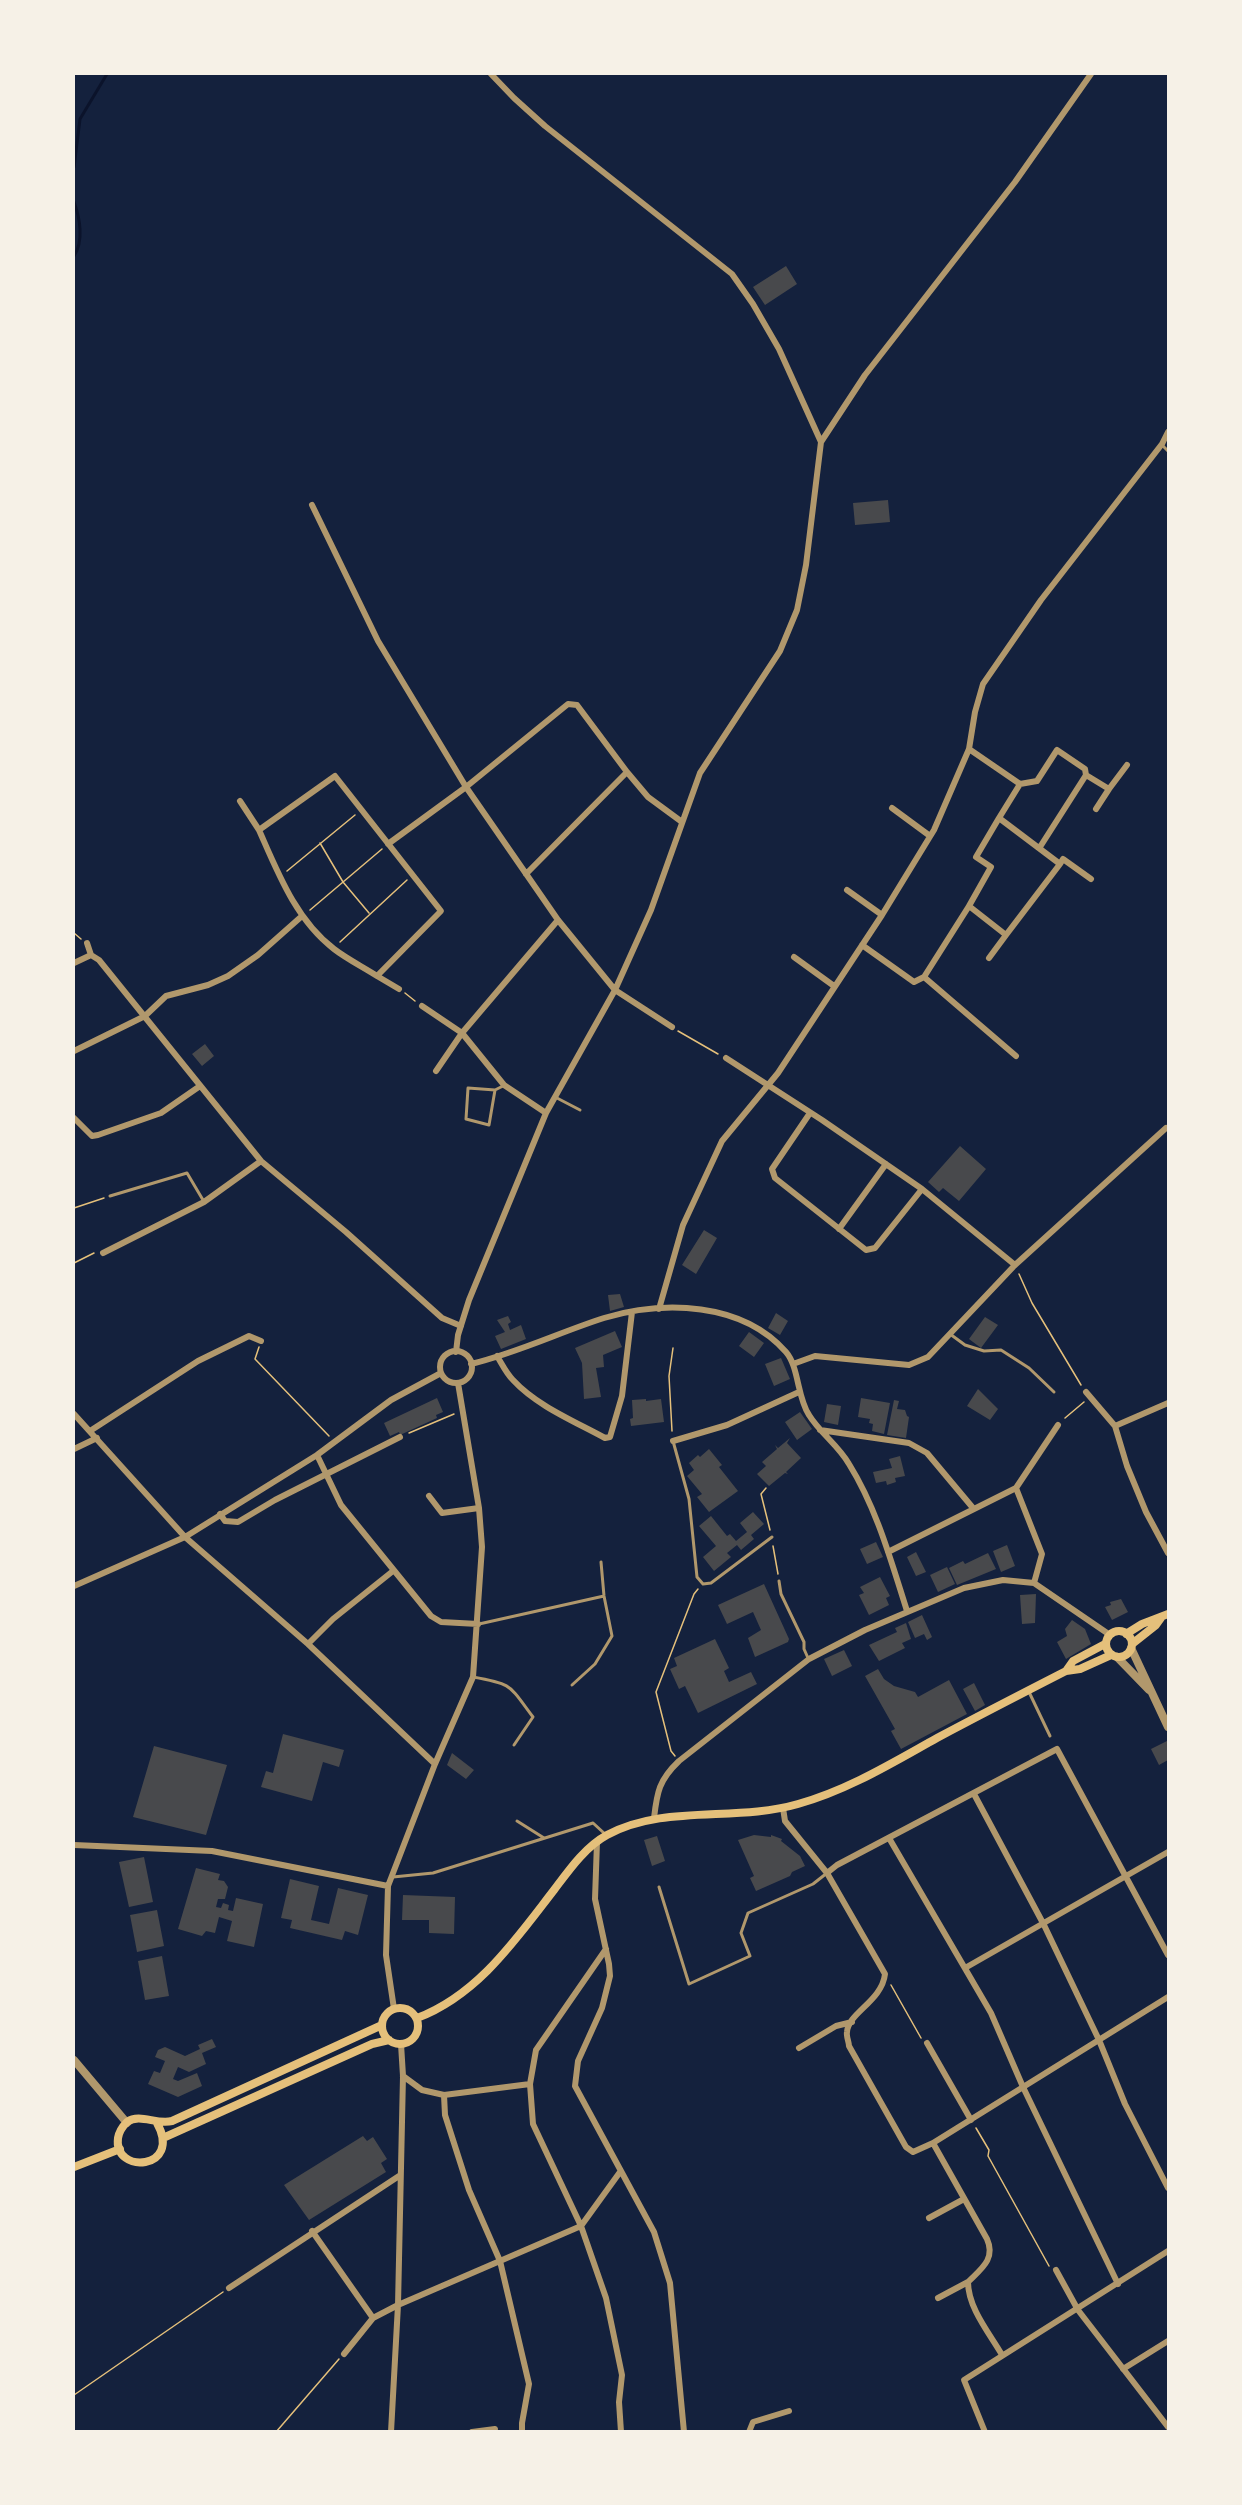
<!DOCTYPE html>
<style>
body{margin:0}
#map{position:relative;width:1242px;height:2505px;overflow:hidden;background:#14213d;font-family:Helvetica,sans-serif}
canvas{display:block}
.frame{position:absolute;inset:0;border:75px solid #f6f1e7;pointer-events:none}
</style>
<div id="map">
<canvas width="1242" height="2505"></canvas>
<div class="frame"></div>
</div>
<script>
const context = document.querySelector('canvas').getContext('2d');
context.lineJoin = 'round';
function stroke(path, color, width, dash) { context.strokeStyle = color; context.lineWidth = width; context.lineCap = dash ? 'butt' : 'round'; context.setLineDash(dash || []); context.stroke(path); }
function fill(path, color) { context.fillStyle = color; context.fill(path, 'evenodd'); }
stroke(new Path2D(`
 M74,167L80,119L107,74
 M74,202C80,218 84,241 74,256`), '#0b132b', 3);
fill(new Path2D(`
 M786,266L797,284L765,305L753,287Z
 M888,500L890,522L855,525L853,503Z
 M205,1044L214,1056L202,1066L192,1054Z
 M960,1146L986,1169L959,1201L943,1188L939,1192L928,1182Z
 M704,1230L717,1238L696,1274L682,1265Z
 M620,1294L624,1307L610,1311L608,1295Z
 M776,1313L788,1321L780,1335L768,1328Z
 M508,1316L511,1322L508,1324L510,1330L521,1325L526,1339L501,1349L495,1336L505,1332L497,1320Z
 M985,1317L998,1325L981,1348L969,1339Z
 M615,1331L622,1347L603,1355L604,1367L596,1368L601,1397L584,1399L582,1363L575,1348Z
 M749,1332L764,1343L754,1357L739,1346Z
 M781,1358L790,1379L774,1386L765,1364Z
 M978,1389L998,1409L990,1420L967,1406Z
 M437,1398L443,1412L436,1415L437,1418L400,1435L399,1432L390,1436L384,1423Z
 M861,1398L890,1403L884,1434L872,1431L873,1424L869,1423L870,1419L858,1417Z
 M646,1399V1401L661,1399L664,1422L631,1426L630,1419L633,1418L632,1400Z
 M894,1400L899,1401L897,1409L905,1410L907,1416L909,1417L906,1438L887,1435Z
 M827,1404L841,1406L838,1425L824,1422Z
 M800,1412L812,1429L797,1440L785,1422Z
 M790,1438L787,1443L801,1458L786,1472L788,1474L785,1473L769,1486L757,1474L766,1466L762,1462L777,1449L775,1445L778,1448Z
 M709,1449L722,1465L719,1467L738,1491L709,1512L697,1497L702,1494L687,1476L694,1470L689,1463L698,1455L700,1457Z
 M900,1456L905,1476L895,1478L896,1482L887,1485L886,1481L876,1483L873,1472L892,1468L889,1459Z
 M753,1512L764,1524L751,1535L754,1539L741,1550L737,1545L727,1553L731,1557L714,1571L703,1557L716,1546L699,1526L711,1516L727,1536L730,1534L736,1541L747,1532L740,1523Z
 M876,1542L883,1557L867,1564L860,1549Z
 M1007,1545L1015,1566L1001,1572L993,1551Z
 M916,1552L926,1572L916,1576L907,1557Z
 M988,1553L996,1569L957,1585L949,1568L963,1561L965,1564Z
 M947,1567L955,1584L938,1592L930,1575Z
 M880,1577L890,1596L886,1598L889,1605L869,1615L859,1595L864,1593L860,1587Z
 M764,1584L789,1639L788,1642L755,1657L748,1638L761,1630L753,1612L727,1624L718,1605Z
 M1036,1594L1035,1623L1022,1624L1020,1595Z
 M1121,1599L1128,1612L1112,1620L1105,1607L1111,1605L1110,1602Z
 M922,1615L932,1637L927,1640L924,1634L915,1638L908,1622Z
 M1072,1620L1085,1629L1091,1644L1066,1659L1057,1642L1067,1636L1065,1629Z
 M906,1623L911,1639L902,1643L905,1648L879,1661L869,1645L897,1632L895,1628Z
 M715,1639L729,1668L724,1671L729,1682L751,1672L757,1684L698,1713L685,1686L679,1689L670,1669L677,1666L674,1658Z
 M844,1650L852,1666L832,1676L824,1659Z
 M878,1669L884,1679L894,1686L915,1692L918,1697L949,1680L967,1714L901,1749L891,1731L895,1729L865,1676Z
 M974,1683L985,1705L975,1711L963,1689Z
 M283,1734L344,1750L339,1767L323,1762L312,1801L261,1787L266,1771L273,1773Z
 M1167,1741L1168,1760L1159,1765L1151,1749Z
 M154,1746L227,1765L206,1835L133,1817Z
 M452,1753L474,1770L466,1779L447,1765Z
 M754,1835L771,1837V1835L782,1839L781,1841L800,1856L805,1866L792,1872L790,1876L756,1891L750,1878L754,1876L738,1840Z
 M657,1836L665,1861L652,1866L644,1840Z
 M144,1857L153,1902L129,1907L119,1862Z
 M196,1868L220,1874L218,1880L224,1881L228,1887L225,1899H218L216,1907L221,1908L223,1903L229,1905L228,1910L233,1911L236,1898L263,1904L254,1947L227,1941L232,1921L219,1917L215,1933L206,1931L202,1936L178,1929Z
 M290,1879L319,1886L311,1920L329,1924L338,1888L368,1895L358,1935L345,1931L342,1940L290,1928L292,1920L281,1918Z
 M403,1895L455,1897L454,1934L429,1933V1920H402Z
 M157,1910L164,1946L137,1952L130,1915Z
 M162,1956L169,1996L145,2000L138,1961Z
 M212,2039L216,2047L202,2053L206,2064L189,2072L178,2067L173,2079L178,2081L197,2073L202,2086L178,2097L148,2084L154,2071L160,2073L165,2061L155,2057L158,2050L165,2047L185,2056L200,2049L198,2045Z
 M363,2136L367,2141L373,2137L387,2159L381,2163L386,2172L309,2220L284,2185Z`), '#48494c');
stroke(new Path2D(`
 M320,843L343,882L369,913
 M287,871L355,815
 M310,910L382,849
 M74,933L81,939
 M340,942L407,880
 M405,993L415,1001
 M678,1031L718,1054
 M74,1208L104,1198
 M74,1263L94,1253
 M1019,1274L1032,1303L1081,1385
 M259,1347L255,1359L329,1436
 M1065,1418L1084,1402
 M672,1431L669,1376L673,1348
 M409,1433L454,1414
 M766,1488L761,1494L770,1530
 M773,1546L778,1574
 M675,1756L671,1751L656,1692L694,1594L698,1589
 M891,1985L921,2038
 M976,2128L989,2150L988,2156L1049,2266
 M74,2395L223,2292
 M276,2432L339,2359`), '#e5c07b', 1.5);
stroke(new Path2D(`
 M1163,446L1168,451
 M495,1090L489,1125L466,1119L468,1088L495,1090L503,1086
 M555,1097L580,1110
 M110,1196L187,1173L203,1200
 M950,1334L965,1345L984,1351L1001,1350L1029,1368L1054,1392
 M673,1441L689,1499L697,1577L703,1584L711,1583L772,1537
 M779,1581L781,1594L804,1642V1649L808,1658
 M479,1624L604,1596
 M473,1677C513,1684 509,1685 533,1717L514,1745
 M572,1685L595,1664L612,1636L604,1596L601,1562
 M1029,1692L1050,1736
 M517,1821L544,1838
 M393,1877L433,1873L593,1823L605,1834
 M659,1887L689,1984L750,1956L741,1933L748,1913L813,1884L827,1873`), '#b1986c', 3);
stroke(new Path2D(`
 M821,442L865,375L1015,182L1091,74
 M312,505L378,641L466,787L558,920L615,990L672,1027
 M335,776L441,911L377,976C363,967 347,959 334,949C296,920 278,873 259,830Z
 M1020,784L1037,781L1057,750L1085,769L1086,775L1109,789L1127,765
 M240,801L259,830
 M892,808L930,836
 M1096,809L1109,789
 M388,844L466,787L568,704L577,705L627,772L648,797L682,822
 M1040,847L1086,775
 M1060,864L1063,859L1091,879
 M526,874L627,772
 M847,890L882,915
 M969,906L991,867L976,857L999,818
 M87,943L91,955L99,960L261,1161L346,1232L442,1318L461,1326
 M862,945L914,982L924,977L1016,1056
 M794,957L834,986
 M989,958L1006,935
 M74,963L91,955
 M377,976L399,989
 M924,977L969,906L1006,935L1060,864L999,818L1020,784L969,749
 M422,1006L462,1033L504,1085L546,1113
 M74,1051L145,1016L166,996L208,985L228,976L258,955L302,916
 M726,1058L822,1120L922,1189L1015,1265
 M436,1071L462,1033L558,920
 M810,1113L772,1169L775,1178L866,1250L875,1248L922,1189
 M74,1118L92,1136L98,1135L161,1113L200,1086
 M839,1229L886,1164
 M103,1253L204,1202L261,1161
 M659,1309L683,1225L722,1141L778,1073L882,915L934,830L969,749L975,712L983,684L1041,600L1162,444L1168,432
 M440 1367a16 16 0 1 1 32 0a16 16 0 1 1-32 0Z
 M456,1352L458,1335L469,1300L546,1113L615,990L651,910L700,773L780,651L797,610L806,565L821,442L779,349L753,304L732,274L545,126L514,98L491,74
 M497,1356C502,1364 506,1373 513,1380C537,1406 574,1421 605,1438L610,1437L622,1396L632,1312
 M471,1364C517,1353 560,1332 604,1318C664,1300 742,1302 786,1352C799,1367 797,1397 809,1415C820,1433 838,1445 849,1464C877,1509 891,1561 907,1611
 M793,1364L815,1356L909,1365L928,1357L1015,1265L1166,1128
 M1086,1392L1115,1426L1127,1466L1146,1512L1168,1553
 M74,1414L185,1537L308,1644L435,1764
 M1115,1426L1168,1403
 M820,1430L909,1443L927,1453L973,1508
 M90,1431L198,1361L249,1336L261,1341
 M673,1441L727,1425L799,1392
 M74,1449L97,1438
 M317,1455L341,1505L431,1616L441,1622L478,1624
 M429,1496L442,1513L479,1508
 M220,1514L225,1521L238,1522L275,1500L400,1437
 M888,1552L1016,1488
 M1034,1583L1042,1554L1016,1488L1058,1425
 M74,1586L185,1537L317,1455L391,1400L441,1373
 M308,1644L333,1619L393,1571
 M974,1794L1044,1925L1099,2040L1125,2104L1168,2188
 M783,1808L785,1821L827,1873L885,1974C882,2001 848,2013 847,2032C846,2036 849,2042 849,2046L906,2147L913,2152L933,2143L987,2239C996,2259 981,2269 968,2282C968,2308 990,2334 1002,2355
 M654,1818C657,1792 659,1780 679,1761L809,1659L865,1630L964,1588L1003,1580L1034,1583L1110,1635
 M889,1838L991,2013L1023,2087L1118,2284
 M597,1842L595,1899L609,1964L610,1976L602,2008L578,2061L575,2086L654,2232L670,2283L684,2432
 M74,1845L212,1851L388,1886
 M827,1873L837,1865L1057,1749L1168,1955
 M606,1949L536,2050L530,2084L533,2124L581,2226L606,2298L622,2375L619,2402L621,2432
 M965,1968L1168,1852
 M394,2009L386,1955L388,1886L435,1764L473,1677L482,1547L479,1508L458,1383
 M927,2043L971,2120
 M799,2048L836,2026L852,2022
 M403,2076L422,2090L444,2095L530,2084
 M444,2095L445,2115L469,2190L500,2261L529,2384L522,2423V2432
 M933,2143L1168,1997
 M929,2218L964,2199
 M312,2231L373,2318
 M1056,2270L1078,2310L1168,2427
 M229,2288L399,2176
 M938,2298L968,2282
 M344,2354L373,2318L398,2305L581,2226L620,2172
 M1123,2369L1168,2341
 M391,2432L398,2305L403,2076L401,2044
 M472,2432L495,2429
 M749,2432L753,2422L789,2411
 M985,2432L964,2380L1168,2251`), '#b1986c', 6);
stroke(new Path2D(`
 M1131,1648L1168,1727
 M1117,1657L1149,1690
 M74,2060L127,2123`), '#b1986c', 8);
stroke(new Path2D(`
 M1106 1644a13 13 0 1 1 26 0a13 13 0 1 1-26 0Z
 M1126,1634L1142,1624L1168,1614
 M1132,1644L1156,1625L1161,1618
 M1066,1671L1073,1661L1105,1644
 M382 2026a18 18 0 1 1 36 0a18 18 0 1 1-36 0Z
 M417,2018C478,1995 516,1939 554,1890C569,1870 585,1847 607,1835C664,1804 736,1822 798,1804C848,1790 892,1763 937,1738C980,1715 1023,1693 1066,1671L1080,1669L1111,1655
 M157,2123C183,2170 113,2175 118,2138C119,2132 123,2126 127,2122C140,2113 156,2125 172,2121L382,2025
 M163,2138L372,2044L389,2040
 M74,2167L120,2149`), '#e5c07b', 8);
</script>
